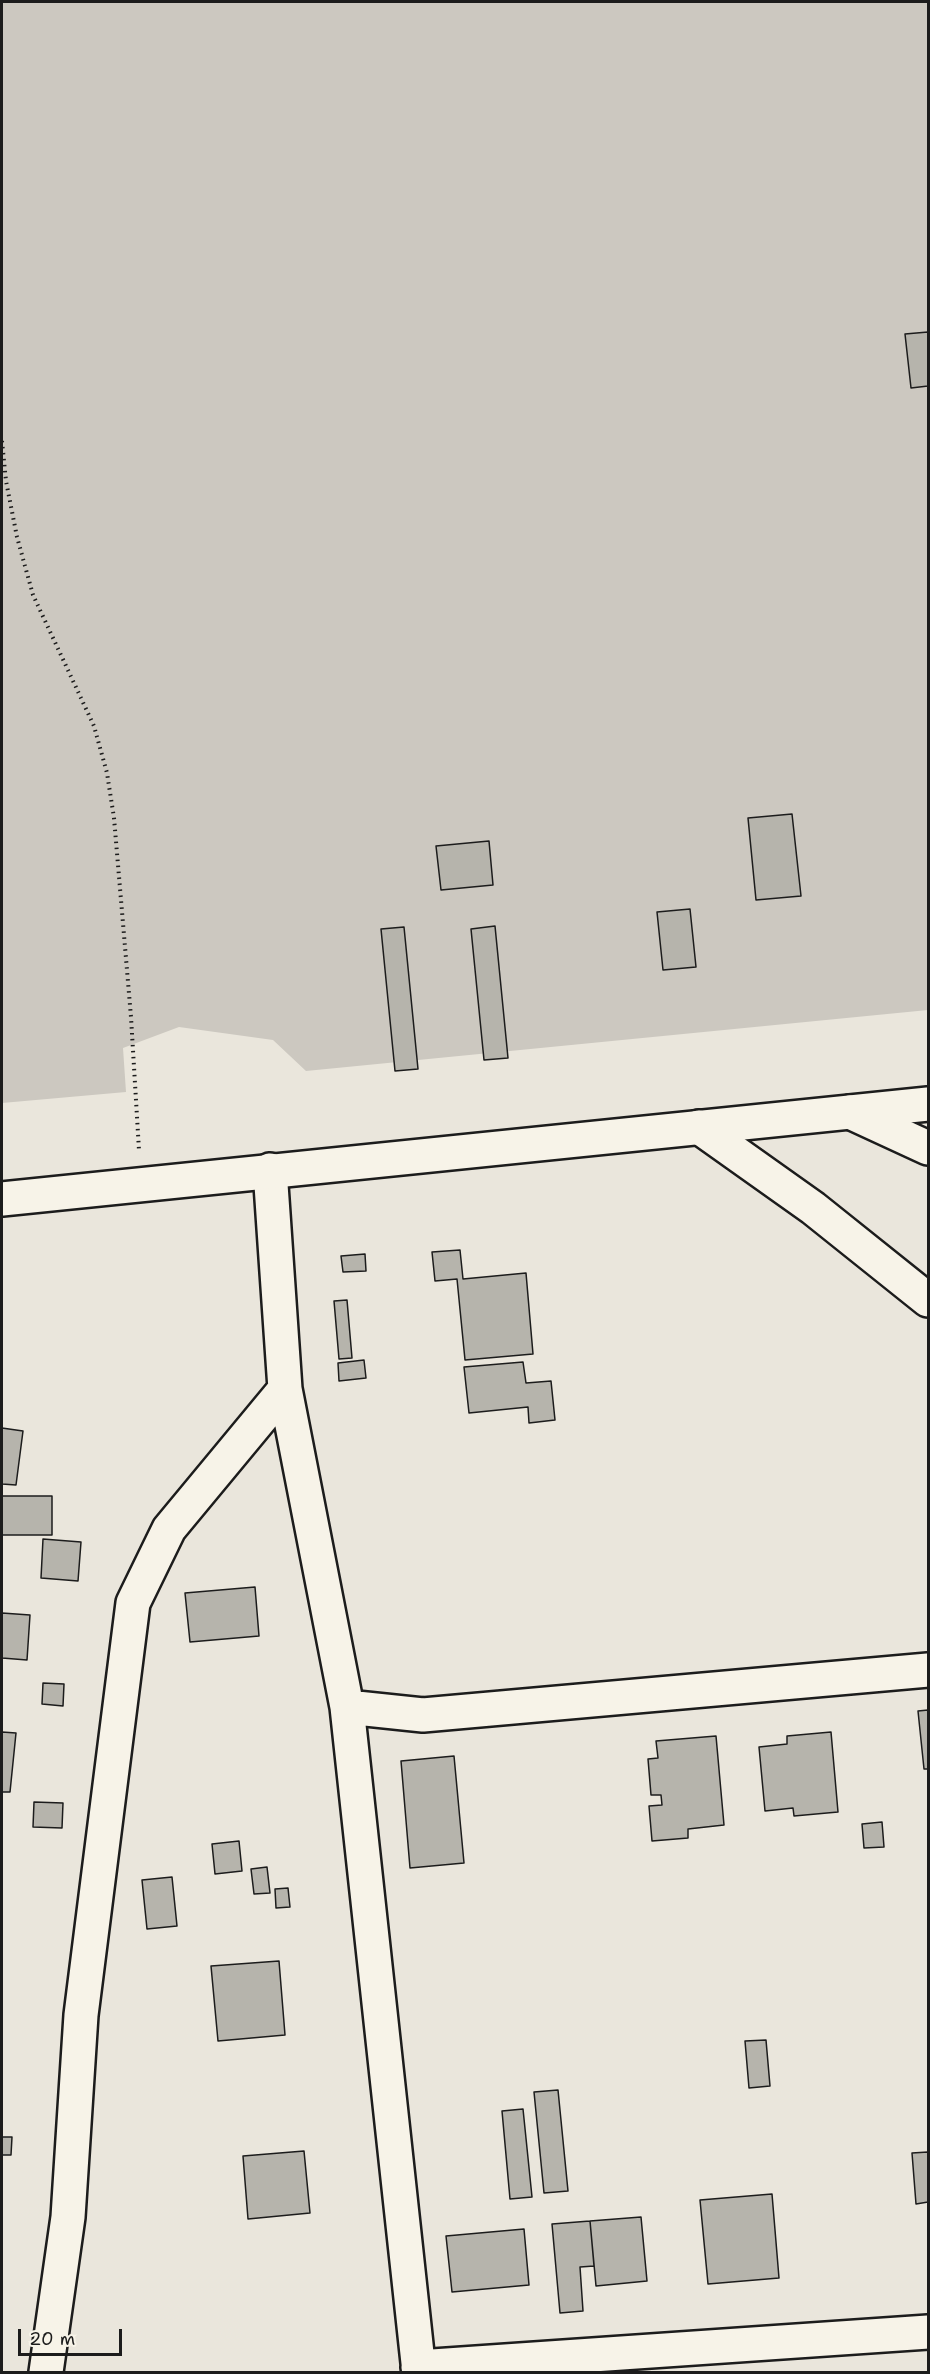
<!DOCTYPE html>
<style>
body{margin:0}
#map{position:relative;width:930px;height:2374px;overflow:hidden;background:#eae6dc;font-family:"Shantell Sans",sans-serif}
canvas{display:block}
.frame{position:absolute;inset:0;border:3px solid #1c1c1c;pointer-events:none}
.scale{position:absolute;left:18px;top:2329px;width:104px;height:27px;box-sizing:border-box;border:3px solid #1c1c1c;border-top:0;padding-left:8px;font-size:18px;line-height:21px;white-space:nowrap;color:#1c1c1c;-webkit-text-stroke:4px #f7f3e8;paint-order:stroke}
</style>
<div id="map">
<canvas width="930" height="2374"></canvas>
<div class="frame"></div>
<div class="scale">20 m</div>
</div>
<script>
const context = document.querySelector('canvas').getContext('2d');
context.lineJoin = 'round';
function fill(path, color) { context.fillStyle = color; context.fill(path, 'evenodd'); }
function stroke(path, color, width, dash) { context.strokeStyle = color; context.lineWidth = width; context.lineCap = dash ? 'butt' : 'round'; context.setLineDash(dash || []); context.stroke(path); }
fill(new Path2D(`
 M2,2H928V1010L306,1071L273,1040L179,1027L123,1048L126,1092L2,1103Z`), '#ccc8c0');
const building = new Path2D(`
 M928,332V386L911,388L905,334Z
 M792,814L801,896L756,900L748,818Z
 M489,841L493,885L441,890L436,846Z
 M690,909L696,967L663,970L657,912Z
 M495,926L508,1058L484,1060L471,929Z
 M404,927L418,1069L395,1071L381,929Z
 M460,1250L463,1279L526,1273L533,1354L465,1360L457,1279L435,1281L432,1252Z
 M365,1254L366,1271L343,1272L341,1256Z
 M347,1300L352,1358L339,1359L334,1301Z
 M364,1360L366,1378L339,1381L338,1363Z
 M523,1362L526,1383L551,1381L555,1420L529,1423L528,1407L469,1413L464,1367Z
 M2,1428L23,1431L16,1485L2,1484Z
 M2,1496H52V1535H2Z
 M43,1539L81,1542L78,1581L41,1578Z
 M255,1587L259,1636L190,1642L185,1593Z
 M2,1613L30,1615L27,1660L2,1658Z
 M43,1683L64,1684L63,1706L42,1704Z
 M928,1710V1769H924L918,1711Z
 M2,1732L16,1733L10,1792H2Z
 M831,1732L838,1812L794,1816L793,1808L765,1811L759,1747L787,1744V1736Z
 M716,1736L724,1825L688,1829V1838L652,1841L649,1806L662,1805L661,1795H651L648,1759L658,1758L656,1741Z
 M454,1756L464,1863L410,1868L401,1761Z
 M34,1802L63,1803L62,1828L33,1827Z
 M882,1822L884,1847L864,1848L862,1824Z
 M239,1841L242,1871L215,1874L212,1844Z
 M267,1867L270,1893L254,1894L251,1869Z
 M172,1877L177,1926L147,1929L142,1880Z
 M288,1888L290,1907L276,1908L275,1889Z
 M279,1961L285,2035L218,2041L211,1966Z
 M766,2040L770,2086L749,2088L745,2041Z
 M558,2090L568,2191L544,2193L534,2092Z
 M523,2109L532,2197L510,2199L502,2111Z
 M2,2137H12L11,2155H2Z
 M304,2151L310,2213L248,2219L243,2156Z
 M928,2152V2202L916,2204L912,2153Z
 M772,2194L779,2278L708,2284L700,2200Z
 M641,2217L647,2281L596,2286L590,2221Z
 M590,2221L594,2266L580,2267L583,2311L560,2313L552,2224Z
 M524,2229L529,2285L452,2292L446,2236Z`);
fill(building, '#b6b4ac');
stroke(building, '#1c1c1c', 1.5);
const minor = new Path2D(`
 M850,1112L928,1148
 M699,1127L813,1208L928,1300
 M285,1389L347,1707L419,2372
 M347,1707L423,1715L928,1670
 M418,2367L928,2332
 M46,2372L68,2217L81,2015L133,1603L169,1529L285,1389L270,1170`);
const major = new Path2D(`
 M2,1199L928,1104`);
stroke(minor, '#1c1c1c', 38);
stroke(major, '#1c1c1c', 38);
stroke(new Path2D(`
 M2,441L6,481L17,537L33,595L94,726L107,773L114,818L131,1017L139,1150`), '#1c1c1c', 4, [1.5, 4.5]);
stroke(minor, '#f7f3e8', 33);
stroke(major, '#f7f3e8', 33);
</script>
